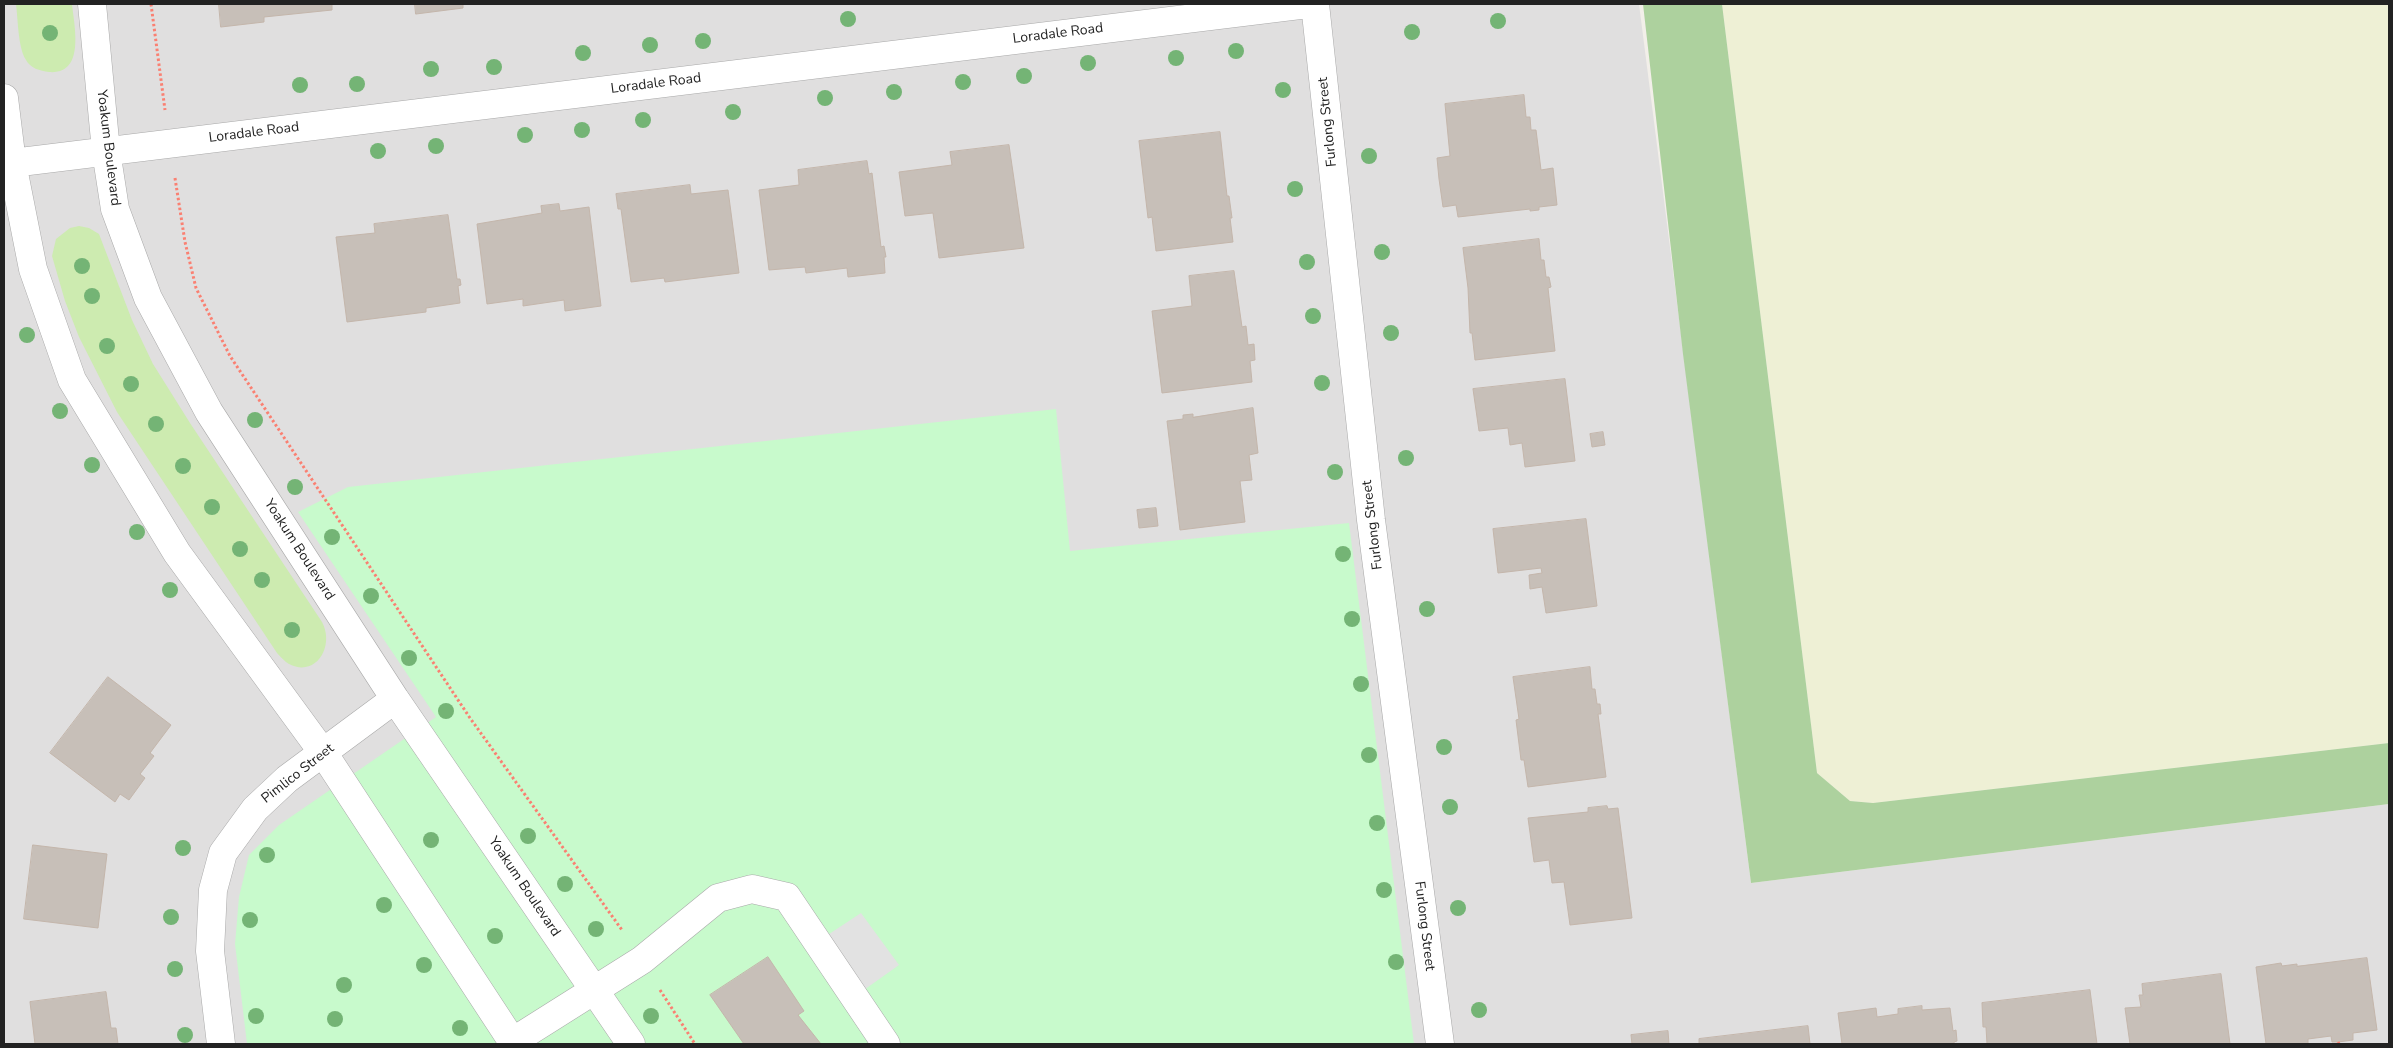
<!DOCTYPE html>
<style>
body{margin:0}
#map{position:relative;width:2393px;height:1048px;overflow:hidden;background:#f2efe9;font-family:"Nunito Sans",sans-serif}
canvas{display:block}
.frame{position:absolute;inset:0;border:5px solid #222;pointer-events:none}
</style>
<div id="map">
<canvas width="2393" height="1048"></canvas>
<div class="frame"></div>
</div>
<script>
const context = document.querySelector('canvas').getContext('2d');
context.lineJoin = 'round';
function fill(path, color) { context.fillStyle = color; context.fill(path, 'evenodd'); }
function stroke(path, color, width, dash) { context.strokeStyle = color; context.lineWidth = width; context.lineCap = dash ? 'butt' : 'round'; context.setLineDash(dash || []); context.stroke(path); }
function label(font, color, halo, rows, align = 'center') {
  context.font = font + ' "Nunito Sans",sans-serif'; context.lineWidth = 5; context.setLineDash([]); context.textBaseline = 'middle'; context.strokeStyle = halo; context.fillStyle = color; for (const [text, x, y, turn = 0] of rows) {
    context.save(); context.translate(x, y); context.rotate((+turn || 0) * Math.PI / 180); context.textAlign = isNaN(turn) ? turn : align; if (halo) context.strokeText(text, 0, 0); context.fillText(text, 0, 0); context.restore();
  }
}
fill(new Path2D(`
 M4,4H1639L1751,883L2389,804V1044H4Z`), '#e0dfdf');
fill(new Path2D(`
 M1722,4H2389V743L1873,803L1850,801L1817,773Z`), '#eef0d5');
fill(new Path2D(`
 M16,4H72C74,25 86,75 49,72C40,71 30,68 26,60C18,48 18,19 16,4Z
 M79,226L89,228L99,234L132,320L153,364L190,423L322,622C335,646 316,678 289,664C285,662 281,657 277,653L117,412L79,337L65,301L52,256L56,239L70,228Z`), '#cdebb0');
fill(new Path2D(`
 M1643,4H1722L1817,773L1850,801L1873,803L2389,743V804L1751,883L1683,354Z`), '#add19e');
fill(new Path2D(`
 M1056,409L1070,551L1349,523L1414,1044H247L235,944L239,897L249,855L279,825L436,717L298,512L348,487Z`), '#c8facc');
fill(new Path2D(`
 M861,913L899,965L854,997L817,942Z`), '#e2e2e2');
const building = new Path2D(`
 M219,4H332V10L264,17V22L221,27Z
 M415,4H463V8L416,14Z
 M1524,95L1526,117H1530L1531,130H1536L1541,170L1553,168L1557,205L1539,207V210L1530,211V209L1458,217L1456,205L1443,207L1439,179L1437,158L1450,156L1445,104Z
 M1220,132L1227,196H1229L1232,218H1230L1233,242L1156,251L1152,217L1148,218L1139,141Z
 M1009,145L1024,248L939,258L933,213L905,216L899,172L952,165L950,152Z
 M867,161L869,174L872,173L881,247L884,246L886,257H884L885,273L848,277L847,268L806,273L805,267L769,270L759,190L799,185L798,170Z
 M690,185L691,194L728,190L739,273L665,282L664,278L631,282L621,209H618L616,194Z
 M559,204L560,211L589,207L601,306L565,311L564,300L523,306V299L487,304L477,224L542,213L541,206Z
 M448,215L457,279H460L461,285L458,286L460,303L426,308V312L347,322L336,237L375,233L374,224Z
 M1539,239L1541,260H1544L1546,277H1549L1551,287L1548,288L1555,351L1475,360L1472,333H1470L1468,288L1463,248Z
 M1234,271L1242,327L1246,326L1248,345L1254,344L1255,360L1250,361L1252,382L1162,393L1152,311L1192,306L1189,276Z
 M1565,379L1575,461L1525,467L1522,443L1510,445L1508,428L1479,431L1473,389Z
 M1253,408L1258,453L1249,455L1252,480L1240,481L1245,522L1180,530L1167,421L1183,419V415L1193,414V417Z
 M1603,432L1605,445L1592,447L1590,434Z
 M1156,508L1158,526L1139,528L1137,510Z
 M1586,519L1597,606L1546,613L1542,587L1530,589L1529,575L1542,573L1541,568L1498,573L1493,529Z
 M1590,667L1592,689H1595L1597,704H1600L1601,714H1598L1606,777L1528,787L1524,760H1521L1516,720L1519,719L1513,677Z
 M108,677L171,725L150,753L154,756L140,774L145,778L129,800L120,794L115,802L50,753Z
 M1607,806L1608,809L1618,808L1632,918L1570,925L1564,882L1552,883L1549,860L1534,862L1528,818L1588,812V808Z
 M33,845L107,854L98,928L24,919Z
 M768,957L804,1011L798,1015L821,1044H744L710,995Z
 M2367,958L2377,1030L2353,1033V1040L2338,1042H2332L2331,1036L2308,1039V1044H2266L2256,967L2281,963L2282,966L2297,964V966Z
 M2221,974L2230,1044H2130L2125,1008L2141,1007L2139,995H2143L2142,984Z
 M2090,990L2097,1044H1987L1986,1027H1983L1982,1003Z
 M106,992L111,1028H116L118,1044H35L30,1002Z
 M1922,1006V1010L1950,1008L1953,1031L1956,1030L1957,1041L1954,1042V1044H1842L1838,1013L1876,1008L1877,1017L1898,1014V1009Z
 M1808,1026L1810,1044H1699V1039Z
 M1668,1031L1669,1044H1626H1632L1631,1035Z`);
fill(building, '#c7bfb8');
stroke(building, '#c4b6ab', 1);
const minor = new Path2D(`
 M92,4L106,151L115,209L148,298L209,412L395,699L631,1044
 M1315,4L1371,520L1440,1044
 M4,98L12,163L33,269L72,380L177,553L324,754L514,1044
 M4,164L1308,4
 M512,1042L642,960L718,898L752,889L787,897L886,1044
 M221,1044L210,951L213,890L223,853L255,809L287,779L395,699`);
stroke(minor, '#a9a9a9', 29);
stroke(new Path2D(`
 M151,4L165,110
 M175,178L185,242L196,288L230,356L470,718L622,930
 M660,990L695,1044
 M2338,1042L2339,1044`), '#fa8072', 3, [2.5, 2.5]);
stroke(minor, '#fff', 28);
context.fillStyle = '#74b475';
for (const [x, y] of [
 [848,19],
 [1498,21],
 [1412,32],
 [50,33],
 [703,41],
 [650,45],
 [1236,51],
 [583,53],
 [1176,58],
 [1088,63],
 [494,67],
 [431,69],
 [1024,76],
 [963,82],
 [357,84],
 [300,85],
 [1283,90],
 [894,92],
 [825,98],
 [733,112],
 [643,120],
 [582,130],
 [525,135],
 [436,146],
 [378,151],
 [1369,156],
 [1295,189],
 [1382,252],
 [1307,262],
 [82,266],
 [92,296],
 [1313,316],
 [1391,333],
 [27,335],
 [107,346],
 [1322,383],
 [131,384],
 [60,411],
 [255,420],
 [156,424],
 [1406,458],
 [92,465],
 [183,466],
 [1335,472],
 [295,487],
 [212,507],
 [137,532],
 [332,537],
 [240,549],
 [1343,554],
 [262,580],
 [170,590],
 [371,596],
 [1427,609],
 [1352,619],
 [292,630],
 [409,658],
 [1361,684],
 [446,711],
 [1444,747],
 [1369,755],
 [1450,807],
 [1377,823],
 [528,836],
 [431,840],
 [183,848],
 [267,855],
 [565,884],
 [1384,890],
 [384,905],
 [1458,908],
 [171,917],
 [250,920],
 [596,929],
 [495,936],
 [1396,962],
 [424,965],
 [175,969],
 [344,985],
 [1479,1010],
 [256,1016],
 [651,1016],
 [335,1019],
 [460,1028],
 [185,1035]
]) { context.beginPath(); context.arc(x, y, 8, 0, 2 * Math.PI); context.fill(); }
label('14px', '#222', '#fff', [
 ["Loradale Road",1058,34,-7],
 ["Loradale Road",656,84,-7],
 ["Furlong Street",1328,122,-96],
 ["Loradale Road",254,133,-7],
 ["Yoakum Boulevard",108,148,83],
 ["Furlong Street",1373,525,-97],
 ["Yoakum Boulevard",299,550,57],
 ["Pimlico Street",298,774,-38],
 ["Yoakum Boulevard",524,887,56],
 ["Furlong Street",1424,926,83]
]);
</script>
